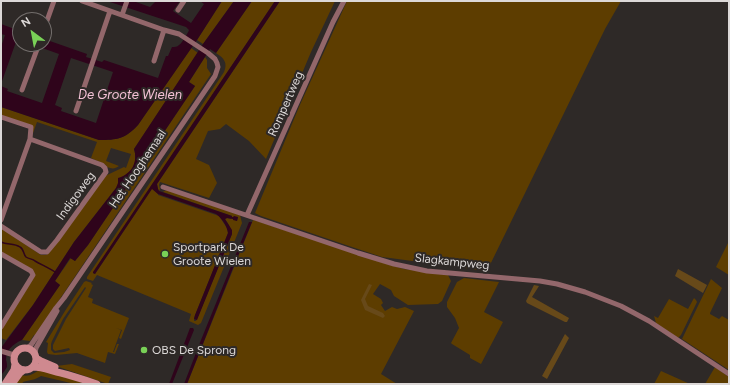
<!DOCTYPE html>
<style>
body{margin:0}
#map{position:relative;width:730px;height:385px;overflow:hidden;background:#2e2927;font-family:Figtree,sans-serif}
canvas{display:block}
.frame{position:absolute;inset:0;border:2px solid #dcd8d7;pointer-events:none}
.north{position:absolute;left:12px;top:12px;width:40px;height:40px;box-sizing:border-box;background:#2e2927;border:1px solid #746f6d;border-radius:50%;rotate:328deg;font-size:11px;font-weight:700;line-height:16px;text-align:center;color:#dcd8d7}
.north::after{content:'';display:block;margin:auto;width:14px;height:18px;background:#79d157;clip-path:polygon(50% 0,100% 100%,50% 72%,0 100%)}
</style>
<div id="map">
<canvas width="730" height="385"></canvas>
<div class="frame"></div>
<div class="north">N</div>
</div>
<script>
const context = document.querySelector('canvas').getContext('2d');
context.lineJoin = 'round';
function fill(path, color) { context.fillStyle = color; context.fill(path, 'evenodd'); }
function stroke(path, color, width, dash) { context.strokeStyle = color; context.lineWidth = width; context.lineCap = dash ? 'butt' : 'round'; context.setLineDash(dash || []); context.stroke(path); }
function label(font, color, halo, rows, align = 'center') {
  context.font = font + ' Figtree,sans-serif'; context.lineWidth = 4; context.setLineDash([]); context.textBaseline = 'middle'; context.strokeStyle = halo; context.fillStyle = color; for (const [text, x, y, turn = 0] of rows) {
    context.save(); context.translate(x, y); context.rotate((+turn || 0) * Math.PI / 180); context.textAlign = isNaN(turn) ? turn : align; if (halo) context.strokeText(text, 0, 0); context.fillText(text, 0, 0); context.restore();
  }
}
fill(new Path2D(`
 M222,1H234L203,44L197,40Z
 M252,1H275L93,273L95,274L152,188L158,194V195L219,216L227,228L228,233L194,318V321H196L232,234L229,225L225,219L227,218L231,219V218L237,221L238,217H232V216L163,192L164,191L167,190L240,215L242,223L201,323L198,325L189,321L191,314L97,275L93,281L87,279V277L224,72C228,63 224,58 216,53Z
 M280,1H335L311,52L266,159L249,141L226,124L220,129L208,131L196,159L209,165L217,183L209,198L160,182L159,185L160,189L159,191L158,189L157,184Z
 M347,1H621L605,29L487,271L390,258L382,257L346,245L261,216L255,213L299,107Z
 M191,48L198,53L134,149L135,153V162L132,170L126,175L122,177L116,188L74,242L33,305L6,340L1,338V329L34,275L1,252V228L41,255H46L49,253L105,176L124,167L126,168L131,154L111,148L106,161L119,166C115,169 112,169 107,167L106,165L91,158L97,142L37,122L33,133L32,128L1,116V107L99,140C117,140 125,139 138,125Z
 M205,57L207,60V68L211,74L35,336L34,335L30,341L22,340L60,285L55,281L71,258L75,261L88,245L195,86L189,82Z
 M253,220L257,221L390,265L404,269L448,275L451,281L442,301L438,304L408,305L394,296L391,290L380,284L373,294L381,299L383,303L381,305L385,311L392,307L397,309L405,307L414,311L381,374L397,384H187Z
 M729,241V275L716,267Z
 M464,278L499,282L484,312L503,322L481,364L470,358V355L452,344L451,343L459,328L455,318L447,307V302L457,282Z
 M711,279L722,288L710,313V314L719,319L722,316L729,320V370L682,339Z
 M86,281L92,283L91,284L93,285L88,297L93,299L92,303L129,318L121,339L119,338L122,330L116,328L121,330L113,352H114L117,344H119L115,354L108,352L105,363L77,353L56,355L48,354L47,352L48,343L46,342L65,311L84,282ZM85,287L86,288L66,319L53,345V349L55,351L69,348L70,350L64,352L54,353L51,350V344L52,341L63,319Z
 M694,298L696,300L697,302L681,335L678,338L656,323L654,316L658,318L669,299L688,309Z
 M72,364L111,377L108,384L56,366Z
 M715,367L729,377L728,384H705Z
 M40,369L86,384H75L41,376C35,380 30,380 23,382L22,384H15L21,375C29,377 34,374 40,369Z
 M661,371L690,384H654Z`), '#5d3d00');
fill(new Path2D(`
 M678,269L707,285L703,293L675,276Z
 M369,284L372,285L365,299L368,306L383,313L385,316L383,318L365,310L361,300Z
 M534,285L539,286L532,297L569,318L567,322H565L527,303L526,301Z
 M565,334L569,338L547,379L542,376Z`), '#674919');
fill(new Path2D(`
 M107,1H133L150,7L156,1H180L173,11L191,23L204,4L200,1H208L210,2L211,1H222L197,40L138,125C125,139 117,140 99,140L1,107V86L8,89L7,91L42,103L59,54L31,44H44V41L46,42L47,40L87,54L86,57L102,62L104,60L158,78L166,56H168L172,47C175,47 177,47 179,45C182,43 188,33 189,30L186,27ZM71,58L113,72L96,123L61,111L62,108L55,105Z
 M234,1H252L216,53L210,49L189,82L195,86L88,245L75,261L70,258L55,281L60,285L22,340C13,344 6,350 6,360C7,362 7,365 7,367C6,369 3,373 1,375V348L33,305L74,242L116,188L118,183V178C132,174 138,162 134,149L203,44Z
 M275,1H280L157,184L158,189L159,191L232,216V217H233L234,216L238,217L237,221L233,220V219L227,218L225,219L232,230V234L197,320L194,319L195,315L228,233C227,226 222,218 216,214L158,194L152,189L95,274L93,273V272Z
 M1,24L20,31V40L17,39L1,84V47L5,35L1,34Z
 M249,222H252L233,268L187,384H184L201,340Z
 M190,328H193L194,330L172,384H169Z`), '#2f041b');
stroke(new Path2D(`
 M1,242C7,245 14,243 20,247C24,249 23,254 26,257C29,259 33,259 35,261C42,265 49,268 55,272`), '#2f041b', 1.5);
stroke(new Path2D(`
 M178,10L184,1
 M122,15L127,1
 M44,29L54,1
 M154,61L164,30
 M22,90L39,44
 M76,111L110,11
 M1,117L31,127L30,139L102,165L105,168L106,172L57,240L47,252H41L1,226
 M163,187L358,253L394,264L427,271L540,281L557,284L585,292L621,306L649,321L729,374
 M247,215L333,22L344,1
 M1,220L30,139
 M1,254L31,271L33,275L1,327
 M27,348L31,345L56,308L64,298L215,76L218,67L217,63L215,59L208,53L179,34L164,30L82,1
 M1,351L14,355
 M35,353L36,348L57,311`), '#93676b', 5);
stroke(new Path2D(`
 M14 359a11 11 0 1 1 22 0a11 11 0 1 1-22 0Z
 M36,358L41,361L55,367
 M33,367C43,367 51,371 61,373C73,376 85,380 97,384
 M5,384L14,370L15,364
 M12,384L20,373L24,370`), '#cf898f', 7);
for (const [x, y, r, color] of [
 [165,254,4,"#79d157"],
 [144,350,4,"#79d157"]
]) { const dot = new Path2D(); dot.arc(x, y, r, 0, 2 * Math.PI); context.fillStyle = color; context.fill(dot); stroke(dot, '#2e2927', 1.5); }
label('12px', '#dcd8d7', '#2e2927', [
 ["Rompertweg",286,104,-66],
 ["Het Hooghemaal",138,169,-56],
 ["Indigoweg",76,196,-54],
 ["Slagkampweg",452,262,6]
]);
label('12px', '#dcd8d7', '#2e2927', [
 ["Sportpark De",173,247],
 ["Groote Wielen",173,261],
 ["OBS De Sprong",152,350]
], 'left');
label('italic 13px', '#f4c2d6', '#2e2927', [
 ["De Groote Wielen",130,95]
]);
</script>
